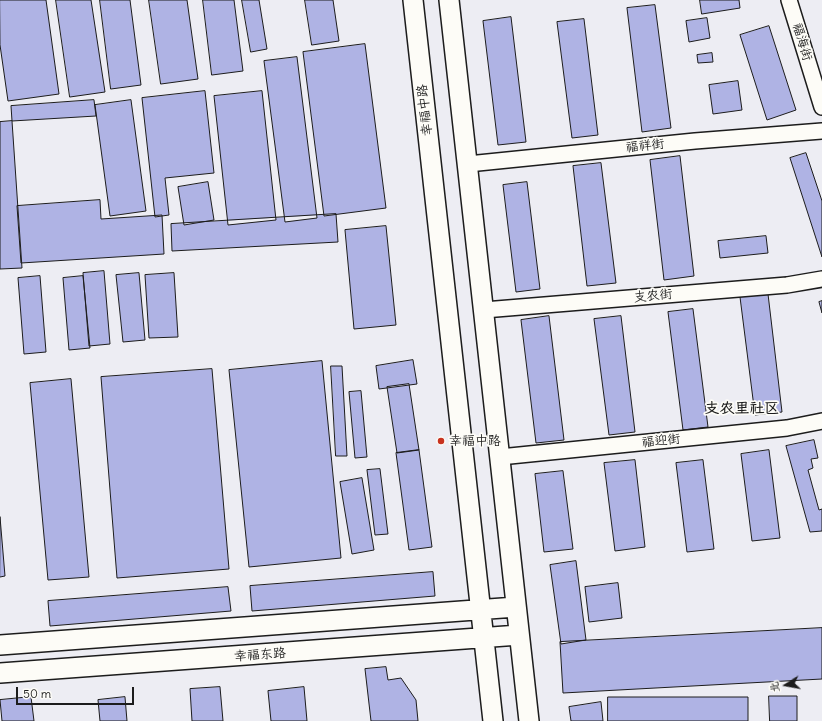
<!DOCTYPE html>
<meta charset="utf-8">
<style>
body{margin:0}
#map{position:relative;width:822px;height:721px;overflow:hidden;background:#ededf3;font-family:Delius,"LXGW WenKai TC",sans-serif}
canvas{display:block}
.north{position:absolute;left:766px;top:665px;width:40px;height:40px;-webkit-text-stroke:3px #fdfcf7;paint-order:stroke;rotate:259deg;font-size:11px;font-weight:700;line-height:16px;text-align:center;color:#1c1c1c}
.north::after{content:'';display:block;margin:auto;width:14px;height:18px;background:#1c1c1c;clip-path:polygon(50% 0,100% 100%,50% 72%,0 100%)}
.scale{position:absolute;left:16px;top:687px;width:118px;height:18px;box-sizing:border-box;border:2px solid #1c1c1c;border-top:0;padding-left:5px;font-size:12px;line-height:14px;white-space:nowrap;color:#1c1c1c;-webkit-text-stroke:3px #fdfcf7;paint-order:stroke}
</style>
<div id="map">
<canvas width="822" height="721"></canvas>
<div class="north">北</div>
<div class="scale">50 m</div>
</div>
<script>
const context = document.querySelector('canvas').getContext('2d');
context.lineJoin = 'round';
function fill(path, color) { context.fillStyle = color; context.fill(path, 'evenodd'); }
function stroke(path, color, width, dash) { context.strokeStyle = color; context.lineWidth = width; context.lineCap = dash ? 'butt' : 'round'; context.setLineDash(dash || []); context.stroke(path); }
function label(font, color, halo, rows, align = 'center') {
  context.font = font + ' Delius,"LXGW WenKai TC",sans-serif'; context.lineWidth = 3.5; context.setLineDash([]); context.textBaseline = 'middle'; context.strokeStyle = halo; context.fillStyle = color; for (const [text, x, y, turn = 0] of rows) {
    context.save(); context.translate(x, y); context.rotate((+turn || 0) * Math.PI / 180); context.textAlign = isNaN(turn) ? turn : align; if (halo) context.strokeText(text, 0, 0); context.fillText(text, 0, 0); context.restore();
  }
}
const building = new Path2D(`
 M0,0H46L59,94L8,101L0,45Z
 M56,0H91L105,92L70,97Z
 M100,0H130L141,85L111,89Z
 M149,0H187L198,79L161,84Z
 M203,0H234L243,71L212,75Z
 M242,0H259L267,49L251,52Z
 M305,0H333L339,41L312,45Z
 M700,0H739L740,8L702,14Z
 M655,5L671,128L642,132L627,8Z
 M511,17L526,142L498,145L483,21Z
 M707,18L710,38L689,42L686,21Z
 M584,19L598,135L572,138L557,22Z
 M769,26L796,110L767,120L740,35Z
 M365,44L386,208L324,216L303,52Z
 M712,53L713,62L698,63L697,55Z
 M297,57L317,218L285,222L264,61Z
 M738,81L742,110L713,114L709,85Z
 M205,91L214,173L165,178L169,215L155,217L142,98Z
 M262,91L276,220L228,225L214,96Z
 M94,100L96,116L12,121L11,106Z
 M131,100L146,211L110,216L95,105Z
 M12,121L22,268L0,269V122Z
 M806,153L822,201V257L790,158Z
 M680,156L694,276L664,280L650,160Z
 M601,163L616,283L587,286L573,166Z
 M208,182L214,220L184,225L178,187Z
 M527,182L540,289L516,292L503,185Z
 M100,200L101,219L162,215L164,254L21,263L17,206Z
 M336,214L338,242L172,251L171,224Z
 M386,226L396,325L354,329L345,230Z
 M766,236L768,253L720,258L718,241Z
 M104,271L110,344L89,346L83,273Z
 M139,273L145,340L123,342L116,275Z
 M174,273L178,337L149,338L145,275Z
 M40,276L46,352L24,354L18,278Z
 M83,276L90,348L69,350L63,278Z
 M768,294L782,412L755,415L740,297Z
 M822,301V313L819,302Z
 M693,309L708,427L683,430L668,312Z
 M549,316L564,440L536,443L521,320Z
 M621,316L635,432L609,435L594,319Z
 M413,360L417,384L379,389L376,366Z
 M322,361L341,558L249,567L229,370Z
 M331,366H342L347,456H336Z
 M212,369L229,569L117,578L101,377Z
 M71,379L89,577L48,580L30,383Z
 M409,384L419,450L397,453L387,387Z
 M361,391L367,457L355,458L349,392Z
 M814,440L818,458L811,459L813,468L808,470L819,510L822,509V531L810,532L786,446Z
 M419,450L432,547L409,550L396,453Z
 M769,450L780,538L752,541L741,454Z
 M635,460L645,547L615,551L604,463Z
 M703,460L714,549L687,552L676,463Z
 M380,469L388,534L375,535L367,470Z
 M563,471L573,549L544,552L535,474Z
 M362,478L374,550L352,554L340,482Z
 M0,517L5,576L0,577Z
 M576,561L586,640L561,644L550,565Z
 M433,572L435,596L252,611L250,586Z
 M618,583L622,618L589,622L585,587Z
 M228,587L231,611L50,626L48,601Z
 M822,628V679L563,693L560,642Z
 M386,667L388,680L401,678L416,700L418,721H371L365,669Z
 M220,687L223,721H192L190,689Z
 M304,687L307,721H271L268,691Z
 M769,696H797V721H770Z
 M31,697L34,721H2L0,700Z
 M125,697L127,721H100L98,700Z
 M608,697H748V721H608Z
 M601,702L603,721H571L569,707Z`);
fill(building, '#afb3e4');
stroke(building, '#1c1c1c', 1);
const minor = new Path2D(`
 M789,0L822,107
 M468,164L695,141L822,131
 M484,310L787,285L822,279
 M500,457L787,428L822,421`);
const tertiary = new Path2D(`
 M413,0L493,721
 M449,0L529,721
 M0,645L516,607
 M0,673L519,635`);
stroke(minor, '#1c1c1c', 18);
stroke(tertiary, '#1c1c1c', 22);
stroke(minor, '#fdfcf7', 15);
stroke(tertiary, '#fdfcf7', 19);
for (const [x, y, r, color] of [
 [441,441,4,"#c8321e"]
]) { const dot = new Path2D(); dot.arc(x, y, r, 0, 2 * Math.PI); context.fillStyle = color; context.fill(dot); stroke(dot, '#fdfcf7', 1.5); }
label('13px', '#1c1c1c', '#fdfcf7', [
 ["福海街",802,42,73],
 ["幸福中路",425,110,-96],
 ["福祥街",645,146,-6],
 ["支农街",653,296,-5],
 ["福迎街",661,441,-6],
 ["幸福东路",260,655,-4]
]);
label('13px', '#1c1c1c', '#fdfcf7', [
 ["幸福中路",449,441]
], 'left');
label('bold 15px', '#1c1c1c', '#fdfcf7', [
 ["支农里社区",742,409]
]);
</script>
